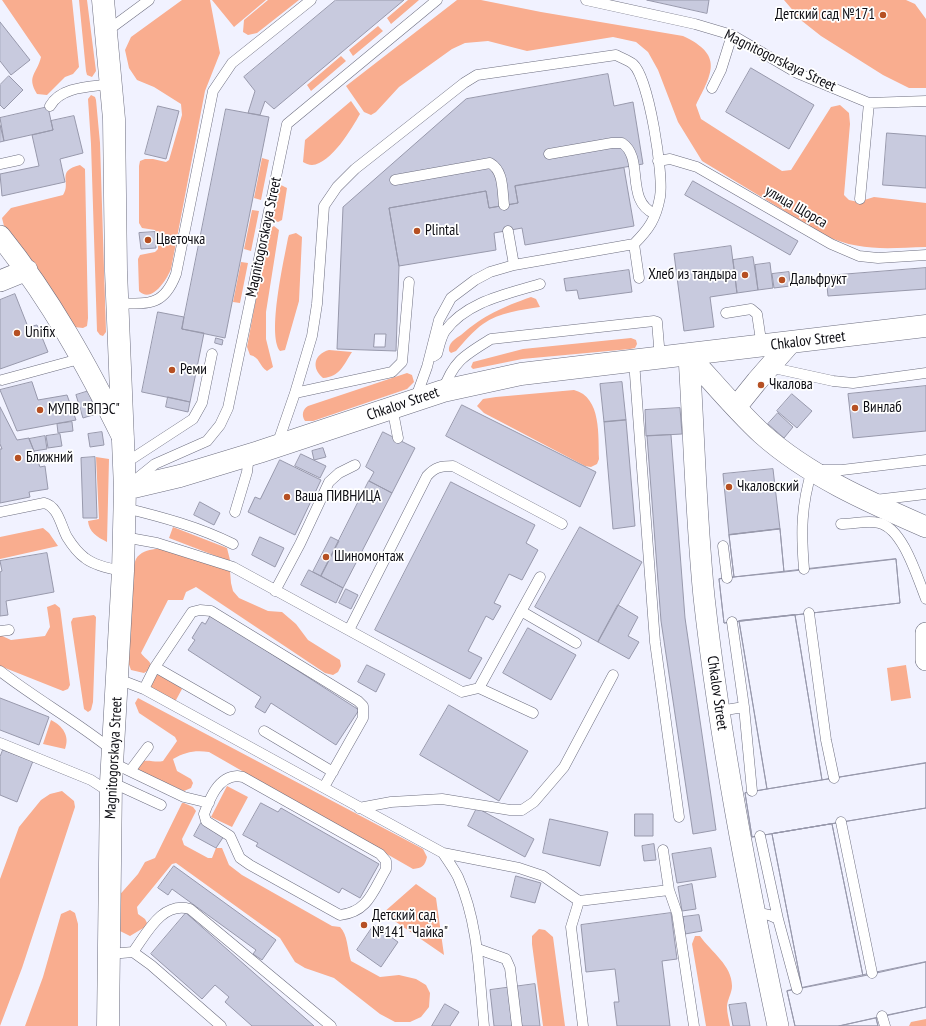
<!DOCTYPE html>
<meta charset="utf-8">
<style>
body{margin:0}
canvas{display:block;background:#f1f2ff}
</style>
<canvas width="926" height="1026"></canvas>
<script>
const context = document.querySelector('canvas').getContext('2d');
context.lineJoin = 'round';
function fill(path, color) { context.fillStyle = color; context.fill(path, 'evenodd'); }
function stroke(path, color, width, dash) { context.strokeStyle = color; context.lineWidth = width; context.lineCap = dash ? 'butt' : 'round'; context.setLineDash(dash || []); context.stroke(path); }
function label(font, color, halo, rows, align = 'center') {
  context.font = font + ' "PT Sans Narrow",sans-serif'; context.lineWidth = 3.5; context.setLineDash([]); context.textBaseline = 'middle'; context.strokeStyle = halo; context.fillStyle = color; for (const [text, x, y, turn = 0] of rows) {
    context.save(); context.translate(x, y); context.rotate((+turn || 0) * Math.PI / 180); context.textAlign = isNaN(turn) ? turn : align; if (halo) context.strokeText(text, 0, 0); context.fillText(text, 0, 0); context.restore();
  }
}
fill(new Path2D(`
 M2,0H72L79,67L73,74L65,77L47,95L37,94C26,76 37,74 41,57Z
 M79,0H87L96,71L92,77L87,75L86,71Z
 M182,0H210L220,53L205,91L171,269C167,279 152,304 139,291L138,259L140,255L155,252L158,249V235L155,230L142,228L139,223V166L140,161L145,159H153L166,162L169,160L182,115L181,104L154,87L137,80L129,68L125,50L131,37Z
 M212,0H266L234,27Z
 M268,0H299L257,33L248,35L243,32L244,20Z
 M408,0H419L391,24L387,18Z
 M457,0H481L541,12L683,36C724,55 712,73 696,105L701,119L782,171L791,170L831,107L840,105L849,113L850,124L844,195L849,200L858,202L874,197L926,203V247C888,248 860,252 824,235L702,161L678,122L658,70L648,52L636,42L613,37L527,51L488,41L465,43L452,49L399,87L376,112L371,115L364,112L346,86Z
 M784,0H906L915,4L926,19V88H909L883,75L821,36L802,21Z
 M378,26L383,31L353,56L349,50Z
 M341,56L346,61L311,91L307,85Z
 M91,95L95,97L96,100L100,143L106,332L103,336L100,335L97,331L91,144L88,99Z
 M351,101L360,114C352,128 331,164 312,165C309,165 305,163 303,162L305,140Z
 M262,158L269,160L261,200L254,198Z
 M80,165L85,169L88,318L87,326L83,328L74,327L4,226L2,218L11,208L63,195C72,182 55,171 80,165Z
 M281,185L287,188L282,220L278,222L273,220L272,218L279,186Z
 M252,210L259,211L251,251L244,249Z
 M274,226L279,230L266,312V339L273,367L267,371C259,366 260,357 250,355L247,347L269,229Z
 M296,233L302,237L299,301L285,350L280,351C267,334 284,260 288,238L289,235Z
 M241,262L248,263L240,303L233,302Z
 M531,297L536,299L540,307C522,310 499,312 483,324C473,331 464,342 456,351L451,353L449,351C448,343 455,339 461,335C484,315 503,307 531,297Z
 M631,338L636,340L637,344L635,348L630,349L522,359L473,369L471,367L473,362L523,349Z
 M329,350L352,352C344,364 340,377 323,378C311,368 314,354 329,350Z
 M407,373L412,375L414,382L407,389L313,421H305C301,415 303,409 308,406Z
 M574,390C602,397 598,437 599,459L597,464L591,467L585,466L484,413L477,406L483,399L496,397Z
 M96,457L109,459L107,542C97,537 89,532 88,521L99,519Z
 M173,527L227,548L230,560L229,561L169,538Z
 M43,528L49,533L58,546L0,559V537Z
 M155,549H164L230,571L231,583L233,591L239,598L268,611L282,612L296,624L308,640L340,660L341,666L338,672L333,675L325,673L196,587L186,592L183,600H168L141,653C146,661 159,664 144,673L131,670L127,659C129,638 128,576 136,559C140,552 148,550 155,549Z
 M55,604L60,608L61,615L70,685L68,689L63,691L0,666V635L11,640L45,636L50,627L47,607Z
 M94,615L96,617L93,702L91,710L88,712L84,709L71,622L73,618Z
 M906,665L911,698L891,701L887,668Z
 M156,675H160L180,687L182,689L176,700L172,701L152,690L151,686Z
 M138,698L423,849L427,857C425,866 422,868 413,869L209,752C195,750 185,752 173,759L177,771L191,779L193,783L191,788L184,791L138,770L140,762C148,759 155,763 163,761L177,741L175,737L139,713L135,703Z
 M51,720C63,726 70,736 65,749L43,744Z
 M227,786L248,797L232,827L211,817Z
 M62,791L74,801L75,807L22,968L0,1026V879L19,827L41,800L50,794Z
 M182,803H184L193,807L196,811L182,839L184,845L208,858H212L216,848H222L229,865L242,875L332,926L340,927C348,935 347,949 351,961L380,977L399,975L416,979L426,985L430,993L429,1007L421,1017L410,1022H395L380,1014L334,978L305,968L295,962L280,938L176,863L172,864L137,907L138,914L145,919L147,923L145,927L130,936L120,931L116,899L138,874L145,862L155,858Z
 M416,884L436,898L444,955L383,913Z
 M70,910L75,913L78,924V1026H25L43,977L61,914Z
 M539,929L545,930L553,937L565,1026H543L532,944V936Z
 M695,936H700C711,952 732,965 732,986C732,993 727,1000 727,1007C727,1013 729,1020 730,1026H706L692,944Z
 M926,1019V1026H909L911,1022Z`), '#f9ad8f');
const building = new Path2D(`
 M336,0H404L274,109L265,101L260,115L248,113L255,91L244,77Z
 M647,0H709L707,13Z
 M0,22L30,60L11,75L0,61Z
 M751,68L814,105L789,149L726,112Z
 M608,74L614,106L633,102L643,164L515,186L518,203L489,208L486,191L389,208L399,266L396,351L337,349L343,207L466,99Z
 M9,76L23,90L4,109L0,105V85Z
 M158,106L179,111L166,159L145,154Z
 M48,107L53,130L4,141L0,118Z
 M226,109L269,117L225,338L182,329Z
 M74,116L83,153L60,159L65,182L2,196L0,174L39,166L32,135L53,130L51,121Z
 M0,125L4,141L0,142Z
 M887,133L926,136V188L883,185Z
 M624,168L634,226L525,245L522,228L494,233L496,250L399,266L389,208L486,191L489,208L518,203L515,186Z
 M693,181L798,241L790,255L685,195Z
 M155,232L156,248L141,249L139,233Z
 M731,246L737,293L710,297L714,327L684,331L674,254Z
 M753,257L758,290L737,293L733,260Z
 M770,263L773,288L758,290L755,265Z
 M926,268V289L828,296L826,276Z
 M629,270L632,292L579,299L577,290L566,291L564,279Z
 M789,272L790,286L774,288L772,274Z
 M15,294L28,327L37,325L48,352L0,369V300Z
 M158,312L184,317L182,329L204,333L190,402L142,392Z
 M375,334H386L385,347H374Z
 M216,338L223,340L222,345L215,343Z
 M32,382L38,400L67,395L76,420L17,431L0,390Z
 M622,382L626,420L604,422L600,384Z
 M926,386V431L853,438L848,394Z
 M89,391L96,414L83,418L76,395Z
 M792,394L812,411L797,428L777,411Z
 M168,397L190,402L188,412L166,407Z
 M462,405L596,472L580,507L446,436Z
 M0,407L17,440L29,438L40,467L45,466L48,489L29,492L30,497L0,503V449H2L0,444Z
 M680,408L682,434L646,436L645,410Z
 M778,413L793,427L784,438L768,424Z
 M626,420L635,526L613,529L604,422Z
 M72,422L73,431L58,433L57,424Z
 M102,432L104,445L90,447L88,434Z
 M383,432L415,448L392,493L369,481L374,472L366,467Z
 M60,434L62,446L48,448L46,436Z
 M671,435L685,618L716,830L693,834L661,621L647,436Z
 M45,436L47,449L34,451L29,439Z
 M323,448L326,457L314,460L312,451Z
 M301,454L326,466L320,478L295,466Z
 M95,457L97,518H83L81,458Z
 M280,460L321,480L295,535L248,512L255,497L260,499Z
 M773,469L780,529L729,535L723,474Z
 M369,481L392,493L343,588L321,576Z
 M451,482L535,525L526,543L538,550L522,580L509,574L494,603L501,606L493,620L486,616L468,651L482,658L470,679L375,630Z
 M200,502L220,513L214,525L194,515Z
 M580,527L642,562L598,642L535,607Z
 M780,529L784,572L896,559L900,603L724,623L719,579L734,577L729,535Z
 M780,529L784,572L734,577L729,535Z
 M260,537L284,548L275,567L252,555Z
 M331,537L339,541L321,576L313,572Z
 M47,553L54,592L6,601L8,615L0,616V572L2,571L0,561Z
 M896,559L900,603L724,623L719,579Z
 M309,570L343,588L336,603L301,585Z
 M346,589L358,595L351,609L339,603Z
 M618,605L638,617L628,636L639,642L629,659L598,642Z
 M211,615L359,710L336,745L271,703L265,713L255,707L261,697L188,650L195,640L192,638L200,625L202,622L205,624Z
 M795,615L822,780L926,763V808L752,837L745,793L767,789L739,621Z
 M795,615L822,780L767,789L739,621Z
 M528,628L576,655L551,700L503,673Z
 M367,665L385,674L376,692L358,682Z
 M0,698L49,717L39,745L0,730Z
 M449,705L528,751L499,801L420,755Z
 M3,750L33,761L17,802L0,795V757Z
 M926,763V808L752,837L745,793Z
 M261,803L278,812L281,808L379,864L360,898L342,888L339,893L256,846L258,843L243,835Z
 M477,808L534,839L525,857L468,826Z
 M635,814H653V836H635Z
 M550,819L608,832L600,866L543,853Z
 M201,823L224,836L216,848L194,836Z
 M832,824L863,976L926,962V1007L882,1016L876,1018L878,1026H795L787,991L802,988L772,834Z
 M832,824L863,976L802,988L772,834Z
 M654,844L656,860L644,861L642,846Z
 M711,848L716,877L677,883L672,854Z
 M174,866L276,940L262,960L253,954L256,950L172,889L168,895L158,888Z
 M516,876L541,883L535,903L511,897Z
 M692,884L696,909L682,911L678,887Z
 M186,913L314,1026H252L225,1002L229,997L215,985L202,999L151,954Z
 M671,913L677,959L662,961L670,1026H617L614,1002H619L615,969L586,972L581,925Z
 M699,915L702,931L685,934L683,917Z
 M374,925L398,942L381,967L357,950Z
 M926,962V1007L839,1026H795L787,991Z
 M535,984L540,1026H494L490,990Z
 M746,1003L750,1026H733L729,1005Z
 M445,1004L459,1012L450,1026H432Z
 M876,1018L878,1026H839Z`);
fill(building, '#c8cade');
stroke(building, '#9899ac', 1);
const lane = new Path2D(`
 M586,0L695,24L732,35L797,73L869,103L926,101
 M107,31L149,0
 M712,88L721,70L732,35
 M50,106C61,86 91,87 111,84
 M549,154L612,143H622C645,158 624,201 655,214
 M658,161L670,159L697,167L831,244L859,256L878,258L926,255
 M0,164L19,160
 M395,180L490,163C504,171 502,190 504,205
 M860,199L869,103
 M508,231L514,265
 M634,244L639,278
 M118,303C149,304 164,306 176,274L213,91L232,63L311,0
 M726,313L751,309L757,314L762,347
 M434,356L437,354C439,347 441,337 445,331C467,301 508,294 540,284
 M634,361L655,642L679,817
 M769,367L833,381L853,383L926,373
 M2,380L83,358
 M443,391C453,361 465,355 491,339L654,321L657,322L660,358
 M295,393L392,372L402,362L409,282
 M391,409L394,417L398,438
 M277,445L295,393L312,336L317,304L324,206L337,187L355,169L464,83L477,75L616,55C621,58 628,60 633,64C649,78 664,176 660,197C656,219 649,229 634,244L514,265L490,272L475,280L451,298L439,320L427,367L415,400
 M124,464L193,419L202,403L212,354
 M134,481L155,464L207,441L220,425L228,408L287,124L437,0
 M875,500L926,494
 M125,508C162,517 199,527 233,544
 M0,512L44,503C58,506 61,526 67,537C72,545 78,553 85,558C95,566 111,569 123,571
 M235,512L247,472L249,455
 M841,524C853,524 868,520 879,523C903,528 917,577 926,599
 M124,537L157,543L233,567L462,692L479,688L540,577
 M723,546L727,578
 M804,569C801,532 801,506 812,470H842L926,460
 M275,591L300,544L329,482L339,473L355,465
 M521,611L576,643
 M809,613L826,740L834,778
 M732,622L744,707L752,791
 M349,630L427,476C435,467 441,466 453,466L562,524
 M0,631L9,630
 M155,667L230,710
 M0,671C36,699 76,721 112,750
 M118,679L144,689L443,853L519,868L543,876L579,901L669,890
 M479,688L533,713
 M144,689L155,667L192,612L200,610L211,611L358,701L363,706V718L324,787
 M719,711L744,707
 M264,731L333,772
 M0,743L91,780L111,793
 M113,763L184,797L209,803
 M130,771L148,747
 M237,776L243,777L380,854L386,861V869C373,891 368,912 340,915L250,865L240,858L230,836L206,821L204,814C210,798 218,777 237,776Z
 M111,782L161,805
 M359,808L391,802L442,799L510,810H522L534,802L564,767L613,675
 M841,822L872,973
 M760,836L778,919
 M663,850L669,890L677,913L694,1026
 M443,853C448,861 454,869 458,877C479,924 479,976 484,1026
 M579,901L571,927L583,1026
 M754,912L769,915L778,919L797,989
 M478,949L506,959L510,968L517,1026
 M110,954L133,952
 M882,1016L885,1026
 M221,1026L151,965L133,952C147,933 162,901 190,909L331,1026`);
const street = new Path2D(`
 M0,236C50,298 88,367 123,438
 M0,281L27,270
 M689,356C694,436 696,517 704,597C720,741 748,884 778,1026
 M689,356C713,382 736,410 762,434C809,476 869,502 926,527
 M736,407L757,381L791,342
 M926,633V660`);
const secondary = new Path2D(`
 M103,0L114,119L116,271L125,489L123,571L111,782L108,1026
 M125,489L180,476L259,452L443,391L521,374L926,326`);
stroke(lane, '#6e6f80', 11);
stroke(street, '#6e6f80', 22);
stroke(secondary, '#6e6f80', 23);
stroke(lane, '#fff', 10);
stroke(street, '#fff', 21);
stroke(secondary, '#fff', 22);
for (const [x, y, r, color] of [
 [883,15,4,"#b65023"],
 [417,231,4,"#b65023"],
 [148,240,4,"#b65023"],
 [745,275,4,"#b65023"],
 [782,280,4,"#b65023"],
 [17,333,4,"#b65023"],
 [172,370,4,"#b65023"],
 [761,385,4,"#b65023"],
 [855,408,4,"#b65023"],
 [40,410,4,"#b65023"],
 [18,458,4,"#b65023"],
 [729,487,4,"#b65023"],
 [287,497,4,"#b65023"],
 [326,557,4,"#b65023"],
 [364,925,4,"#b65023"]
]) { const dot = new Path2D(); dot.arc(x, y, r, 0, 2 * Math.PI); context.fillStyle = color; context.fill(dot); stroke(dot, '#fff', 1.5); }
label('15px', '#0c0c12', '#fff', [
 ["Детский сад №171",875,15,"right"],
 ["Plintal",425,231],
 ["Цветочка",156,240],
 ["Хлеб из тандыра",737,275,"right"],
 ["Дальфрукт",790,280],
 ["Unifix",25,333],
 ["Реми",180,370],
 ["Чкалова",769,385],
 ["Винлаб",863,408],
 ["МУПВ \"ВПЭС\"",48,410],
 ["Ближний",26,458],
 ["Чкаловский",737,487],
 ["Ваша ПИВНИЦА",295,497],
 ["Шиномонтаж",334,557],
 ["Детский сад",372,916],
 ["№141 \"Чайка\"",372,933]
], 'left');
label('15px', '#0c0c12', '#fff', [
 ["Magnitogorskaya Street",780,61,26],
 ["улица Щорса",796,207,30],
 ["Magnitogorskaya Street",264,237,-78],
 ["Chkalov Street",808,341,-7],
 ["Chkalov Street",403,404,-19],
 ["Chkalov Street",717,693,82],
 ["Magnitogorskaya Street",114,758,-87]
]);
</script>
